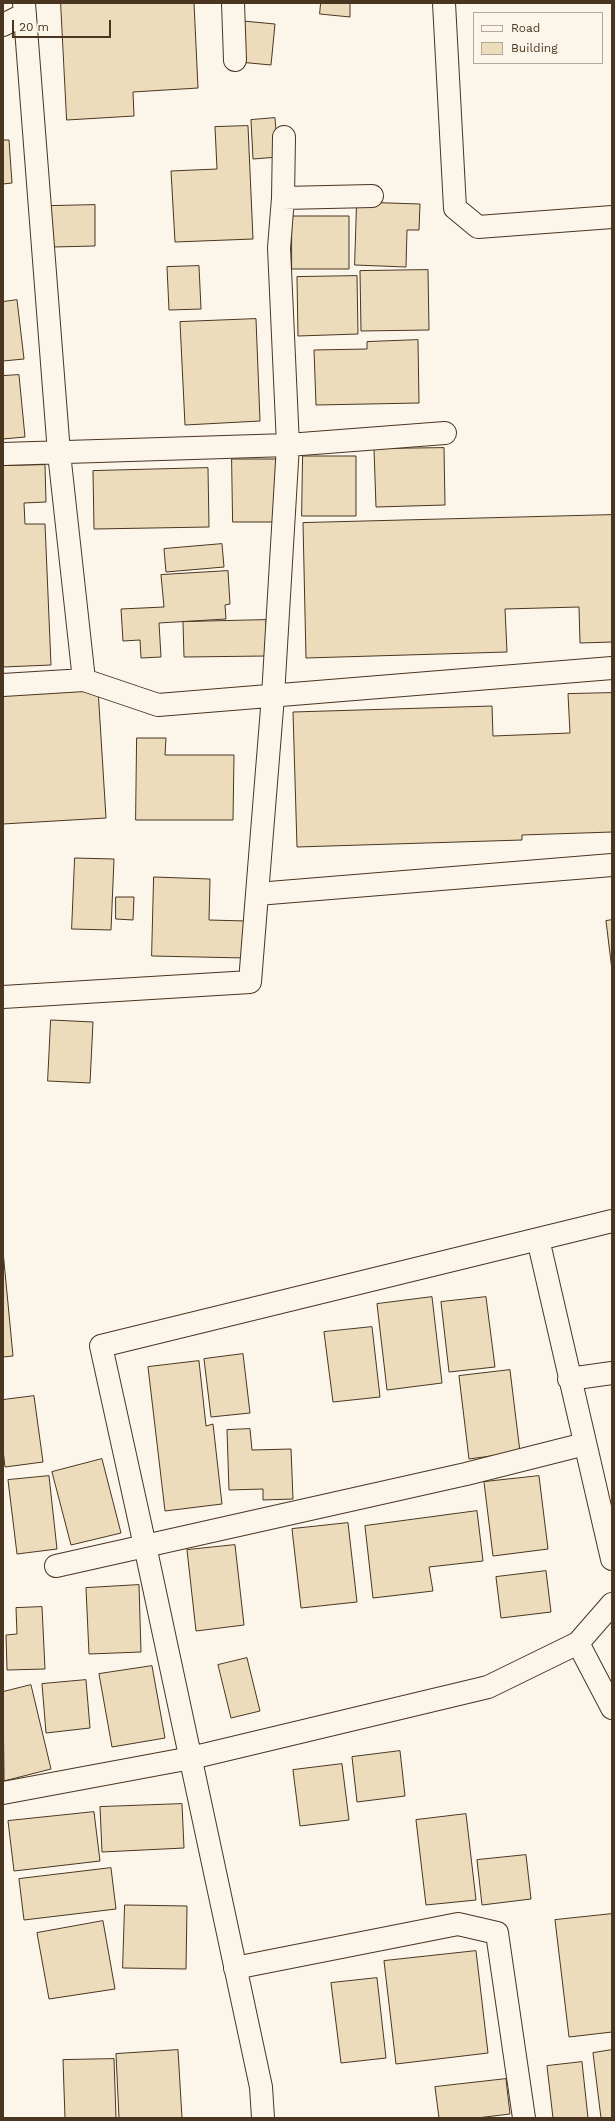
<!DOCTYPE html>
<style>
body{margin:0}
#map{position:relative;width:615px;height:2121px;overflow:hidden;background:#fbf6e9;font-family:"Work Sans",sans-serif}
canvas{display:block}
.frame{position:absolute;inset:0;border:4px solid #4a3520;pointer-events:none}
.legend{position:absolute;left:473px;top:12px;width:130px;height:52px;box-sizing:border-box;background:#fbf6e9;border:1px solid #b4a999;margin:0;padding:5px 7px;list-style:none;font-size:12px;color:#4a3520}
.legend li{display:flex;align-items:center;gap:8px;height:20px}
.legend b{width:20px;border:1px solid #b4a999}
.scale{position:absolute;left:12px;top:20px;width:99px;height:18px;box-sizing:border-box;border:2px solid #4a3520;border-top:0;padding-left:5px;font-size:12px;line-height:14px;white-space:nowrap;color:#4a3520;-webkit-text-stroke:3px #fbf6e9;paint-order:stroke}
</style>
<div id="map">
<canvas width="615" height="2121"></canvas>
<div class="frame"></div>
<ul class="legend">
<li><b style="height:5px;background:#fbf6e9"></b>Road</li>
<li><b style="height:11px;background:#ecdcbc"></b>Building</li>
</ul>
<div class="scale">20 m</div>
</div>
<script>
const context = document.querySelector('canvas').getContext('2d');
context.lineJoin = 'round';
function fill(path, color) { context.fillStyle = color; context.fill(path, 'evenodd'); }
function stroke(path, color, width, dash) { context.strokeStyle = color; context.lineWidth = width; context.lineCap = dash ? 'butt' : 'round'; context.setLineDash(dash || []); context.stroke(path); }
const building = new Path2D(`
 M61,3H194L198,88L133,92L134,116L67,120Z
 M321,3H350V17L320,14Z
 M243,21L275,24L271,65L239,62Z
 M275,118L278,157L253,159L251,120Z
 M248,126L253,239L175,242L171,171L217,169L215,127Z
 M3,140H9L12,183L3,184Z
 M357,202L420,204L419,230H407L406,267L355,265Z
 M95,205V246L52,247L51,206Z
 M292,216H349V269H292Z
 M199,266L201,309L169,310L167,267Z
 M428,270L429,330L361,331L360,271Z
 M357,276L358,334L298,336L297,277Z
 M17,300L24,359L3,361V302Z
 M256,319L260,421L185,425L180,322Z
 M418,340L419,403L316,405L314,350L367,349V342Z
 M19,375L25,437L3,439V376Z
 M444,448L445,505L376,507L374,449Z
 M303,456H356V516H302Z
 M232,459H280V522H233Z
 M45,465L46,502L24,503L25,524H45L51,665L3,667V466Z
 M208,468L209,527L94,529L93,471Z
 M612,515V642L580,643L579,607L505,609L507,652L306,658L303,523Z
 M222,544L224,567L166,572L164,549Z
 M228,571L230,604L225,605L226,619L159,623L161,657L141,658L140,640L123,641L121,609L164,607L161,575Z
 M266,620V656L184,657L183,622Z
 M98,689L106,818L3,824V695Z
 M612,693V832L522,835V840L297,847L293,712L492,706L493,736L570,733L568,694Z
 M137,738H166L165,755H234L233,820H136Z
 M75,858L114,859L111,930L72,929Z
 M154,877L210,879L209,920L246,921V958L152,956Z
 M116,897H134L133,920L116,919Z
 M612,920V970L606,921Z
 M51,1020L93,1022L90,1083L48,1081Z
 M3,1251L13,1356L3,1357Z
 M432,1297L442,1383L387,1390L377,1304Z
 M486,1297L495,1367L449,1372L441,1302Z
 M372,1327L380,1397L333,1402L324,1332Z
 M243,1354L250,1413L211,1417L204,1359Z
 M199,1361L206,1426L213,1424L222,1504L165,1511L148,1367Z
 M510,1370L520,1452L469,1459L459,1376Z
 M34,1396L43,1462L5,1467L3,1450V1400Z
 M250,1429L252,1450L291,1449L293,1499L263,1500V1489L229,1490L227,1430Z
 M102,1459L121,1533L71,1545L52,1472Z
 M49,1476L57,1549L17,1554L8,1480Z
 M539,1476L548,1549L493,1556L484,1482Z
 M477,1511L483,1561L429,1567L433,1591L373,1598L365,1526Z
 M348,1523L357,1602L301,1608L292,1529Z
 M235,1545L244,1625L196,1631L187,1550Z
 M546,1571L551,1612L501,1618L496,1577Z
 M139,1585L141,1652L89,1654L86,1588Z
 M42,1607L45,1669L7,1670L6,1635L17,1634L16,1608Z
 M247,1658L260,1711L231,1718L218,1665Z
 M152,1666L165,1738L112,1747L99,1674Z
 M86,1680L90,1728L46,1733L42,1684Z
 M31,1685L51,1769L4,1781L3,1692Z
 M400,1751L405,1796L357,1802L352,1757Z
 M342,1764L349,1820L300,1826L293,1770Z
 M182,1804L184,1848L102,1852L100,1807Z
 M94,1812L100,1861L14,1871L8,1821Z
 M466,1814L476,1900L426,1905L416,1820Z
 M526,1855L531,1899L482,1905L477,1860Z
 M111,1868L116,1909L24,1920L19,1879Z
 M125,1905L187,1906L186,1969L123,1968Z
 M612,1914V2032L569,2037L555,1920Z
 M103,1921L115,1989L49,1999L37,1933Z
 M476,1951L488,2053L396,2064L384,1961Z
 M377,1978L386,2058L341,2063L331,1983Z
 M178,2050L182,2118H119L116,2054Z
 M612,2050V2118H601L593,2053Z
 M114,2059L116,2118H65L63,2060Z
 M582,2062L588,2118H553L547,2066Z
 M506,2079L510,2114L477,2118H439L435,2087Z`);
fill(building, '#ecdcbc');
stroke(building, '#4a3520', 1);
const minor = new Path2D(`
 M24,3L59,453L84,680L158,705L612,668
 M233,3L235,60
 M444,3L455,208L478,227L612,217
 M3,25L25,14
 M283,198L372,196
 M3,454L288,445L445,433
 M3,685L84,680
 M257,894L273,696L288,445L279,248L283,198L284,137
 M3,997L250,982L257,894L612,865
 M538,1239L612,1559
 M569,1379L612,1373
 M56,1566L466,1474L585,1444
 M578,1643L612,1708
 M3,1793L191,1758L488,1687L578,1643L612,1604
 M235,1968L458,1924L497,1933L524,2118
 M263,2118L261,2087L147,1555L101,1346L612,1221`);
stroke(minor, '#4a3520', 24);
stroke(minor, '#fbf6e9', 22);
</script>
